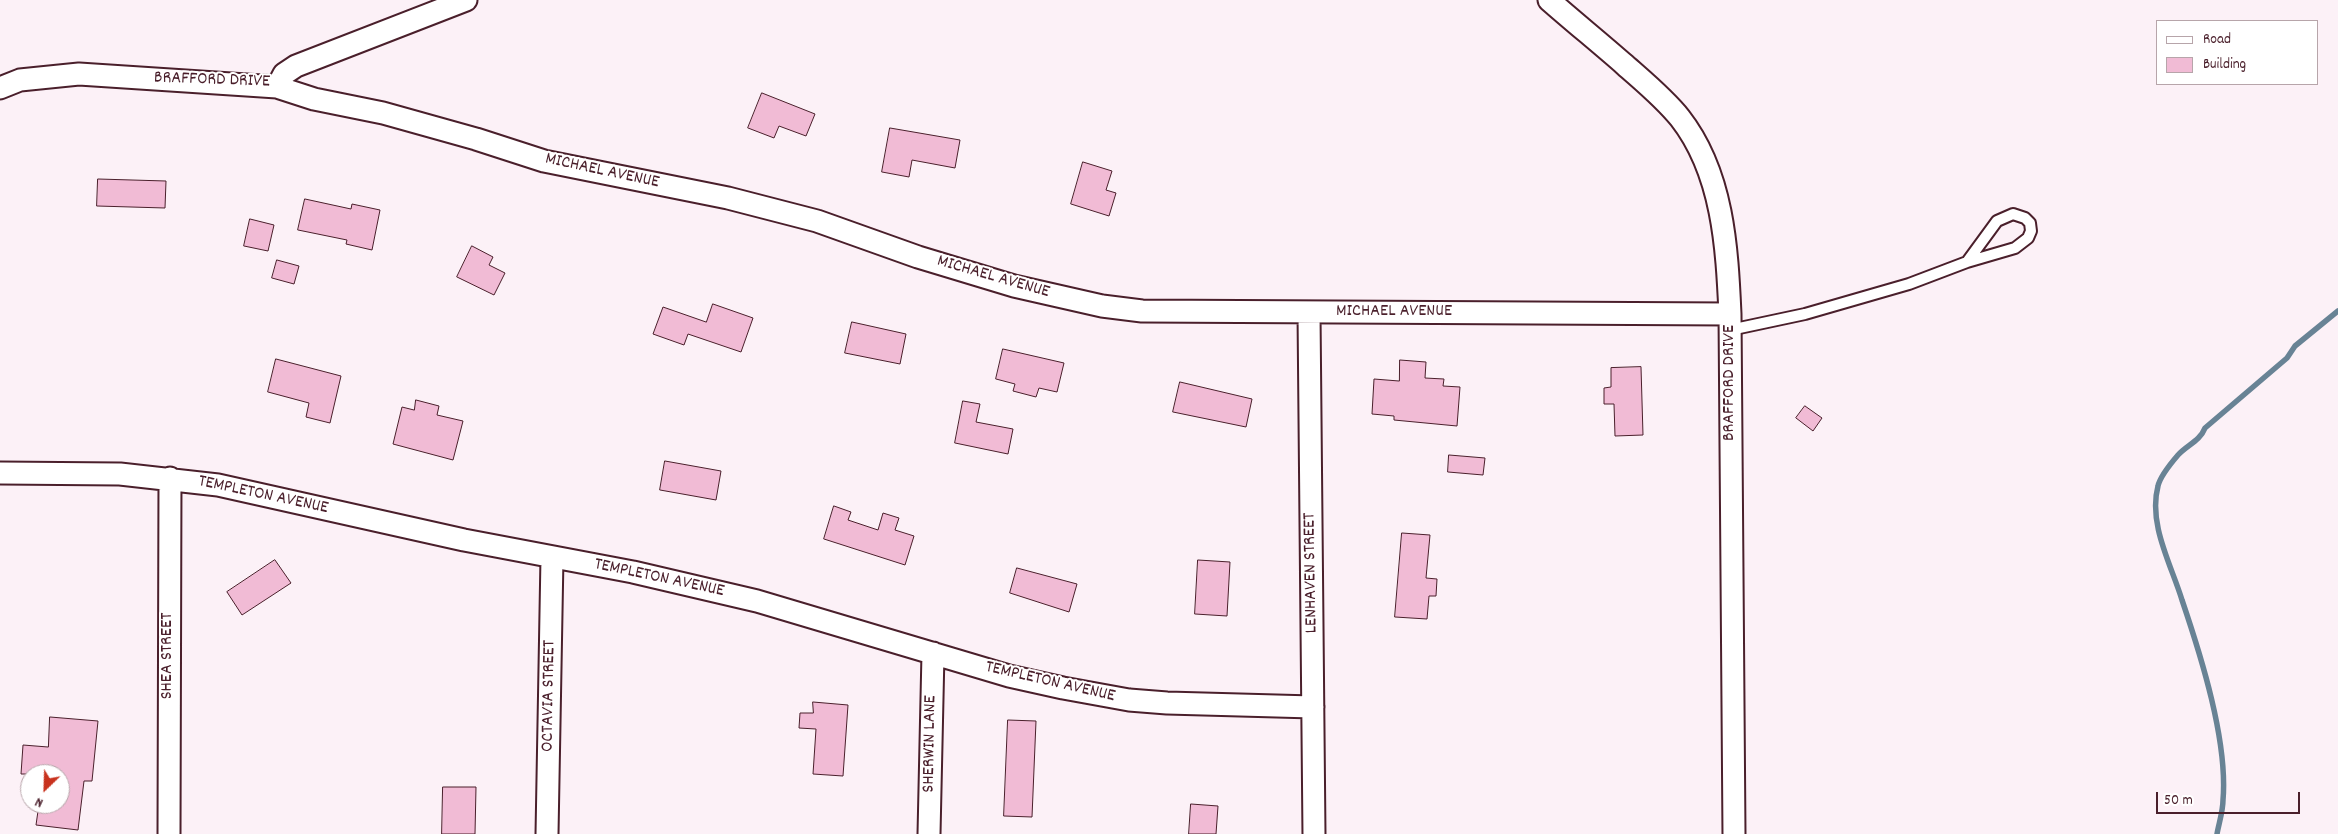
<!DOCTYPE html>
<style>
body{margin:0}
#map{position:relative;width:2338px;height:834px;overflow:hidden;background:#fcf1f7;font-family:Dekko,sans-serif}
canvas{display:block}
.legend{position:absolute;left:2156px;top:20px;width:162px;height:65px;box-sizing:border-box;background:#fff;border:1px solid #b7a5aa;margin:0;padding:6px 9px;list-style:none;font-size:15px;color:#4a1f2b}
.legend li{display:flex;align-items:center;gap:10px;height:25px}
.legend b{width:25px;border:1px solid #b7a5aa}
.north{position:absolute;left:20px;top:764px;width:50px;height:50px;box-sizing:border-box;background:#fff;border:1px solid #b7a5aa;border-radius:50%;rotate:204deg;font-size:14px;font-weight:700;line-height:20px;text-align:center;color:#4a1f2b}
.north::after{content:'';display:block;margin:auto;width:18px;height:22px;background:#c8321e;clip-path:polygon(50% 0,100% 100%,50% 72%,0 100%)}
.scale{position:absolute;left:2156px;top:792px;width:144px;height:22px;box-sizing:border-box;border:2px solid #4a1f2b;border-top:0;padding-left:6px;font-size:15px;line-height:18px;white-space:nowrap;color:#4a1f2b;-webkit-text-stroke:4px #fff;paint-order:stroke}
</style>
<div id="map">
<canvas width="2338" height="834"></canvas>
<ul class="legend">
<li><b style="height:6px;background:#fff"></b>Road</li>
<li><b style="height:14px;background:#f1bbd5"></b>Building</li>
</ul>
<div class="north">N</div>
<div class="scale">50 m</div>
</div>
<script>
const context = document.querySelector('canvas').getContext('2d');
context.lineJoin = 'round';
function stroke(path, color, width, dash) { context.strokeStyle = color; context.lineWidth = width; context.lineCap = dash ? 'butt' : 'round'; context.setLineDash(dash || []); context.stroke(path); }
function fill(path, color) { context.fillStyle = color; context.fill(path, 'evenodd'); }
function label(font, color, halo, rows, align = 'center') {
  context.font = font + ' Dekko,sans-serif'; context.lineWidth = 4; context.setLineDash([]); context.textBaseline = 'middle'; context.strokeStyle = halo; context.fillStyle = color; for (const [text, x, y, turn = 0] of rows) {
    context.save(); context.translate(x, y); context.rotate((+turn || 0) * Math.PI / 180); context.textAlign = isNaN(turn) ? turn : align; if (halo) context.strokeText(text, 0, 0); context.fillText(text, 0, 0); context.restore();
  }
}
stroke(new Path2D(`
 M2217,834C2219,823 2223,811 2223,800C2228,741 2201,656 2182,600C2171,564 2148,524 2158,486C2160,477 2172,462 2178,455C2187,445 2200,441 2205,428L2287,358L2295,346L2338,311`), '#688395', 5.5);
const building = new Path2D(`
 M762,93L815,114L806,136L779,126L774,138L748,128Z
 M890,128L960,140L955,168L912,160L909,177L882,172Z
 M1083,162L1112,171L1106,190L1116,193L1109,216L1071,204Z
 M98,179L166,181L165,208L97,206Z
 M305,199L351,209L352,204L380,210L372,250L346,244L347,240L298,230Z
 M250,219L274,225L268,251L244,246Z
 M472,246L493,257L489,265L505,273L494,295L457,277Z
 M277,260L299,266L294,284L272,278Z
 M713,304L753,318L741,352L688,334L684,345L653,334L663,307L706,322Z
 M852,322L906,334L900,364L845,353Z
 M1003,349L1064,363L1057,392L1039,388L1036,397L1013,391L1015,384L996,379Z
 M276,359L341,376L330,423L306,417L309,403L268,392Z
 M1400,360L1426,362L1425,378L1444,379L1443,386L1460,387L1457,426L1394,420V416L1372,414L1374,379L1399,381Z
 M1641,367L1643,435L1615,436L1614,404H1604V388L1611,387V368Z
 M1180,382L1252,399L1246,427L1173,412Z
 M416,400L439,406L437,415L463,421L453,460L393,444L402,407L414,410Z
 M963,401L980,404L976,422L1013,429L1008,454L955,443Z
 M1805,406L1822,418L1813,431L1796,418Z
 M1449,455L1485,458L1483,475L1448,472Z
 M665,461L721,471L716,500L660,490Z
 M834,506L851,512L848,520L878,530L883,513L899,518L895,530L914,536L905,565L824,539Z
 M1402,533L1430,535L1426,578L1437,579L1436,596H1429L1427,619L1395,617Z
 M275,560L291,583L242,615L227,592Z
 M1198,560L1230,562L1227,616L1195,614Z
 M1017,568L1077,584L1069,612L1010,593Z
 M813,702L848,705L843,776L813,774L816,729L799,728L800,713H813Z
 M50,717L98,721L92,781H84L78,830L36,825L39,804H60V774H21L23,745L48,747Z
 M1008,720L1036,721L1032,817L1004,816Z
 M443,787H476L475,834H442Z
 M1191,804L1218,806L1216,834H1189Z`);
fill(building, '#f1bbd5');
stroke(building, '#4a1f2b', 1);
const lane = new Path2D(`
 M1730,330L1805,314L1909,284L1967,262L2015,248L2028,238L2031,231L2030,223L2025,218L2013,214L1997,221L1967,262`);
const street = new Path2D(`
 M1549,0C1574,22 1600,43 1625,65C1643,81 1664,98 1680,118C1723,173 1727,247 1730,314L1734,834
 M277,87L284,74L296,66L466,0
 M0,88L20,80L79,74L277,87L314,99L383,113L476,139L544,161L728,198L817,221L918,257L1014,286L1102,306L1142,311L1730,314
 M1309,313L1314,834
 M0,473L120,474L218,485L464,540L633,572L757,601L1009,676L1063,688L1129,700L1167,703L1313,707
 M169,834L170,478
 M547,834L552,557
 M929,834L933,653`);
stroke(lane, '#4a1f2b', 14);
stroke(street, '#4a1f2b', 25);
stroke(lane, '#fff', 10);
stroke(street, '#fff', 21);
label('18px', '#4a1f2b', '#fff', [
 ["BRAFFORD DRIVE",212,81,2],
 ["MICHAEL AVENUE",602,172,12],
 ["MICHAEL AVENUE",993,278,16],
 ["MICHAEL AVENUE",1394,313],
 ["BRAFFORD DRIVE",1731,383,-90],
 ["TEMPLETON AVENUE",263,496,12],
 ["LENHAVEN STREET",1312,573,-91],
 ["TEMPLETON AVENUE",659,579,12],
 ["SHEA STREET",169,656,-90],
 ["TEMPLETON AVENUE",1050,683,13],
 ["OCTAVIA STREET",550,696,-89],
 ["SHERWIN LANE",931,744,-89]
]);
</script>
